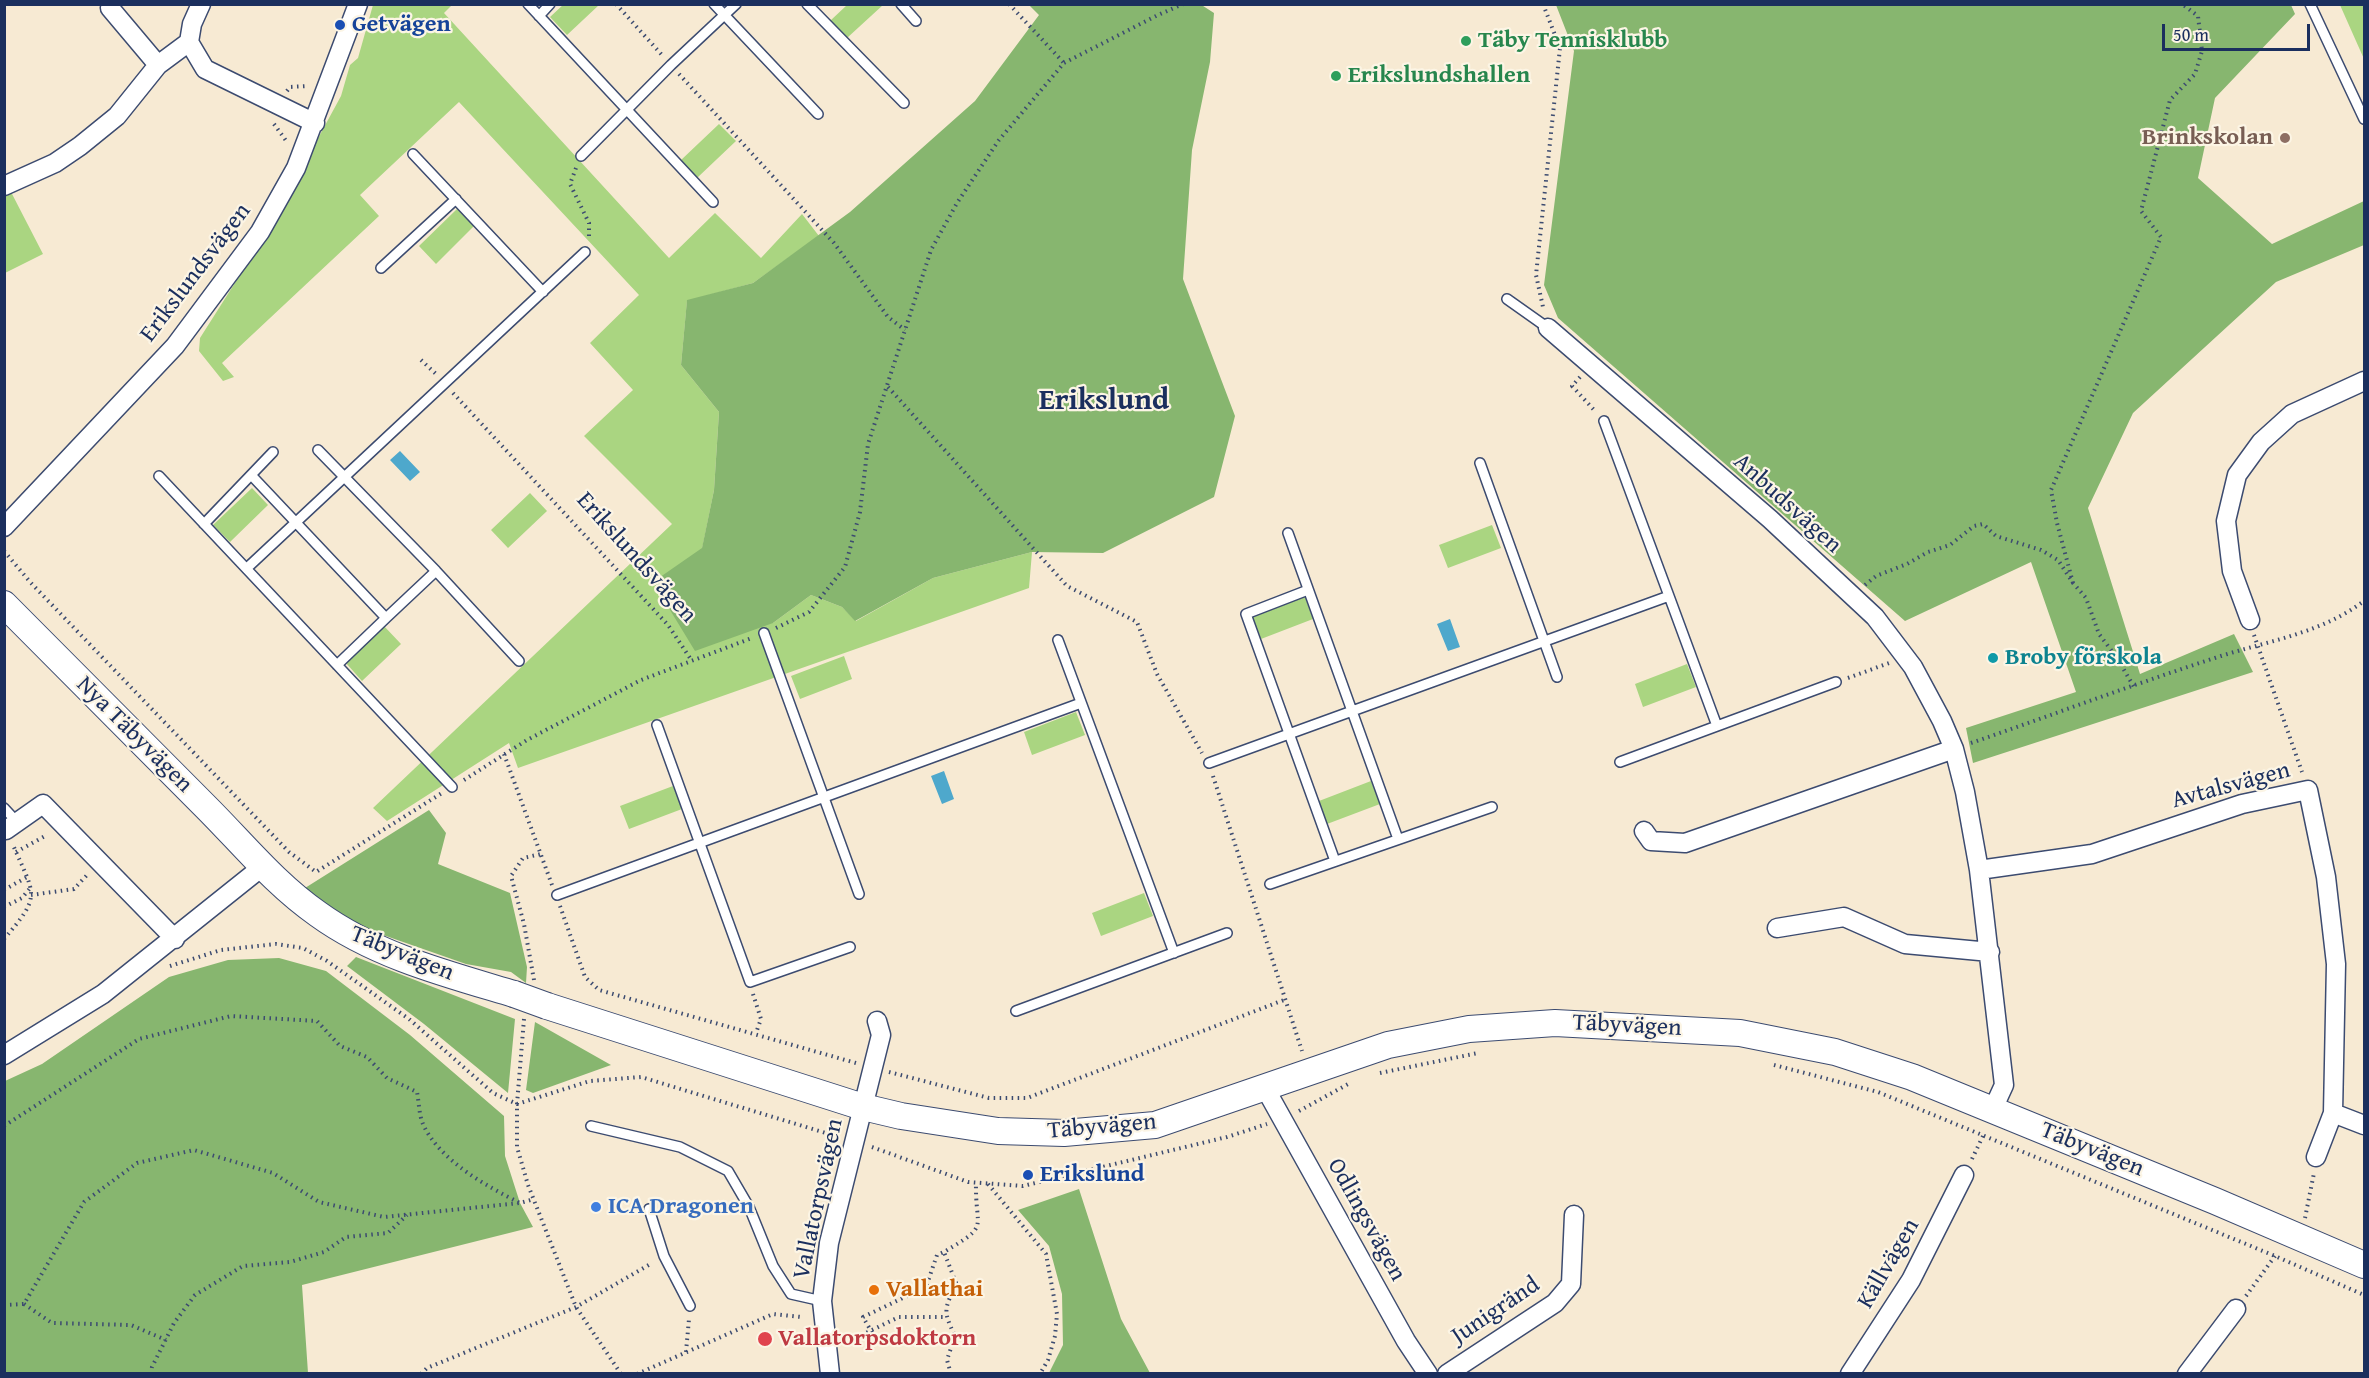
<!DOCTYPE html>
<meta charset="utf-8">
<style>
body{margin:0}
#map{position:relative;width:2369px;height:1378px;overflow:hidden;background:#f7ead3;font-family:"Gentium Book Plus",serif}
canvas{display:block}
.frame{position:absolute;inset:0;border:6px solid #1b2f5e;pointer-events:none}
.scale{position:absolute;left:2162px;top:24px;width:148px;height:27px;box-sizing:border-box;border:3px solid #1b2f5e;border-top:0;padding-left:8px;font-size:18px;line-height:21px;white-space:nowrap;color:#1b2f5e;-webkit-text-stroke:4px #fcf5e5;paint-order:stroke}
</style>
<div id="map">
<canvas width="2369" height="1378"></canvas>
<div class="frame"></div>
<div class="scale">50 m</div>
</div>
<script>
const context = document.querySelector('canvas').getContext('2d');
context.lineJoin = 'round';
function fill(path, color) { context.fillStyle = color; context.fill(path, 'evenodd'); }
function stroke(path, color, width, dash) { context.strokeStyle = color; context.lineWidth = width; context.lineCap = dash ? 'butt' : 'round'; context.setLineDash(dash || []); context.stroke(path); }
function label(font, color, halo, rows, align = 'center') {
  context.font = font + ' "Gentium Book Plus",serif'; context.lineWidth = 4.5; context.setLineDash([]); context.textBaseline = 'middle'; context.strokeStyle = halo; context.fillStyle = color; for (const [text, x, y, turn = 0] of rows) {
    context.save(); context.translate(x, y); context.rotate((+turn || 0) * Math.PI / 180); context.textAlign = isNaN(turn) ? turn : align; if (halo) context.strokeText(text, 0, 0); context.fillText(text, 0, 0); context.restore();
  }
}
fill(new Path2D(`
 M564,4H599V5L567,35L550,17Z
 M373,5H452L444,13L669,258L715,213L761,258L802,214L819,236L753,283L687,301L681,365L719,412L714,490L702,549L773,623L811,595L842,607L856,621L933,578L1032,552L1029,588L518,768L509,743L387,821L373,808L672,524L584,436L633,390L590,343L639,295L459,102L360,195L379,216L222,363L234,377L223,381L199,351L200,338L266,234L341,96L350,65L358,58Z
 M847,5V4L883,5L847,38L830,21Z
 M2340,5H2364V59Z
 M719,124L736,141L697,178L680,161Z
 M11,192L43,254L5,273V195Z
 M457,209L474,226L436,264L419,246Z
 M252,488L268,505L230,542L213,525Z
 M530,493L547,511L508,548L491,530Z
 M1492,525L1501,548L1448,568L1439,545Z
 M1305,597L1313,619L1261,639L1252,616Z
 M384,626L401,644L362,681L346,663Z
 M844,656L852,679L800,699L791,676Z
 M1687,664L1696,687L1643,707L1635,684Z
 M1076,712L1085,735L1032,755L1024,732Z
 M1371,781L1380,804L1327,824L1319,801Z
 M673,786L682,809L629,829L620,806Z
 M1144,893L1153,916L1101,936L1092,913Z`), '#aad581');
fill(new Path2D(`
 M1200,4L1214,13L1210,62L1192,150L1183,279L1235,416L1214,497L1103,553L1032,552L933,578L855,621L842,607L811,595L773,623L695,651L653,582L702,548L714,490L719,412L681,365L687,300L753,283L850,212L975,101L1039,15L1029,5Z
 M1556,5H2291L2295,14L2215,98L2198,178L2272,244L2364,201V245L2276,282L2133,413L2088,508L2140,674L2234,634L2253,672L1973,763L1966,728L2076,692L2031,562L1905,621L1558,318L1544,285L1574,51Z
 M429,810L446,833L438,864L510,893L527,967L526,983L511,972L466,964L366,929L323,904L305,888Z
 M356,957L515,1019L508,1093L424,1024L347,966Z
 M279,958L326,971L410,1035L504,1116L505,1156L520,1203L533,1227L302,1285L308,1373H5V1081L42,1064L169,977L228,960Z
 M535,1022L611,1065L533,1093L526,1090Z
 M1079,1189L1121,1319L1150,1373H1049L1063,1345L1062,1294L1049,1246L1018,1210Z`), '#87b66f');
fill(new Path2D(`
 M400,451L420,472L410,481L390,460Z
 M1450,619L1460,647L1448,651L1437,624Z
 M944,771L954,799L942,804L931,776Z`), '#4ea8cc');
const service = new Path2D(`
 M528,4L713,202
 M714,4L818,114
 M807,4L904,103
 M901,4L916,21
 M2310,4L2364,119
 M539,16L550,4
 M413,154L543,292
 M581,156L671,65L736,4
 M381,268L456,199
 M1507,299L1548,328
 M318,450L436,571L519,661
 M1480,463L1557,677
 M159,476L452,787
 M252,476L386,618L337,665
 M204,524L273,452
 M1288,533L1398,839
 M247,568L585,252
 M1308,590L1246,614L1335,861
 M1669,596L1717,726L1836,682
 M386,618L436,571
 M764,633L859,894
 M1058,640L1174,953
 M657,725L750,982L850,947
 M1620,762L1717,726
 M1209,763L1669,596L1604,421
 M4,808L17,822
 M1270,884L1492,807
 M557,895L1081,703
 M1016,1011L1227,933
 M591,1126L680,1147L728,1171L749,1207L773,1266L791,1294L822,1301
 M649,1209L664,1256L690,1306`);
const minor = new Path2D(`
 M201,4L192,24L189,42L205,69L315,123
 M110,8L158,65
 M4,186L55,163L80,146L117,116L158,65L189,42
 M1548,328L1770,519L1875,617L1913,667L1942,721L1954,749L1965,792L1979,870L2004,1085L1993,1109
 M4,527L175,346L260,232L296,168L358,4
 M2250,620L2232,571L2226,521L2237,475L2261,442L2292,414L2364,381
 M6,830L43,804L175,939
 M1644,831L1651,841L1685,843L1954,749
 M1979,870L2092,854L2242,804L2308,790L2326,877L2336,964L2333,1113L2316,1157
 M1777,928L1844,917L1905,944L1990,952
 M4,1055L103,994L262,867
 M1265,1088L1406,1341L1428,1374
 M2333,1113L2364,1125
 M830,1374L822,1301L829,1243L881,1035L877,1021
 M1447,1374L1555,1303L1571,1284L1574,1215
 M1850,1374L1911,1280L1964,1175
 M2187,1374L2236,1309`);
const secondary = new Path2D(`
 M4,604C72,672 139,740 206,807C243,844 275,884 318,914C376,956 447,974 514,994
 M547,1006L863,1107L901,1116L998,1131L1064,1133L1155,1125L1388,1045L1469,1029L1555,1023L1740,1033L1835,1052L1912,1077L2215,1201L2364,1265`);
stroke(service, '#3c4b70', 12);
stroke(minor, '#3c4b70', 21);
stroke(secondary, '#3c4b70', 28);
stroke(new Path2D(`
 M616,4L662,55
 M1009,4L1064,63
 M1543,4L1560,48L1536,275L1543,307
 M679,74L834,243L888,317L905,330
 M287,91L290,87L308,86
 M274,124L287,142
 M576,168L570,184L589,223V239
 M421,360L436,374
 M1580,377L1572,386L1595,411
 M888,387L1067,586L1137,622L1157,674L1202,753
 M453,393L668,625L692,661
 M4,551L31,583L289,852L316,872L442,793
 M2073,583L2057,523L2051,490L2161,237L2141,211L2170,100L2195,74L2202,51L2198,16L2182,4
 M1865,585L1876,576L1907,564L1928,552L1950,545L1974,526L1983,524L1996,536L2041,550L2058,560L2073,583L2086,598L2099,634L2117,658L2134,687
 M776,628L809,612L845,567L860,512L868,444L931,250L957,203L999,140L1064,63L1158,15L1183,4
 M2254,635L2302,772
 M1848,678L1889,663
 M1971,743C2055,714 2137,683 2221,656C2272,640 2321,633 2364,601
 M504,754L552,885
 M1213,776L1302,1051
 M464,780L527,740L641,680L752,638
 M16,852L47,835
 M4,890L27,877
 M31,895L74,889L87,875
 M560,906L585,977L599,990L856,1063
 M4,907L22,898L31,887
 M4,939C42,895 35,896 13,845
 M170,966L221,950L276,944L303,948L327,961L409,1019L493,1093L517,1104L590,1081L641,1077L839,1137
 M534,980L524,924L511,876L523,858L541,854
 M753,994L761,1019L756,1033
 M524,1019L517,1104V1147L528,1185L576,1307L621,1374
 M1774,1065L1878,1092L2275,1256L2364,1295
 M889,1072L989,1098H1027L1284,1000
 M1380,1073L1478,1053
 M1299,1111L1350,1083
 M4,1126L139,1039L231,1016L317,1021L340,1046L367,1057L387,1078L417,1092C419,1102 419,1115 423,1124C439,1160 486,1186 520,1203L534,1199
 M872,1147L968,1182L1023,1186L1227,1137L1267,1124
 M1972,1159L1983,1136
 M988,1184L1046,1254L1057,1314L1055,1336L1048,1360L1040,1374
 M2305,1218L2314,1173
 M2246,1296L2275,1256
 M24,1304L52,1323L131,1325L166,1340
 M4,1305L24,1304L84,1202L137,1163L194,1150L273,1173L319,1202L384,1217L519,1203
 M845,1343L899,1317H945
 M878,1343L863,1317L926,1287L937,1255L944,1252
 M686,1352L689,1319
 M151,1374L152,1367L174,1323L195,1295L243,1266L290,1262L324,1252L346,1237L388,1233L407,1215
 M421,1374L427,1368L576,1307L652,1263
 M637,1374L773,1314L801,1317
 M951,1374L947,1360L955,1336C942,1309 945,1310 956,1283L944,1252C991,1224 975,1231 976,1183`), '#3c4b70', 4, [1.5, 4.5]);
stroke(service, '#fff', 9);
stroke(minor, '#fff', 18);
stroke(secondary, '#fff', 26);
const secondaryBridge = new Path2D(`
 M514,994L547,1006`);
stroke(secondaryBridge, '#3c4b70', 28, []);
stroke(secondaryBridge, '#fff', 26);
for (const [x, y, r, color] of [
 [340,25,6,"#1a4fb4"],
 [1466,41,6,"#2e9e5b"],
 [1336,76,6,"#2e9e5b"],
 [2285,138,6,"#8d6e63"],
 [1993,658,6,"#0f9aa8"],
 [1028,1175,6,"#1a4fb4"],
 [596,1207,6,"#3f7fe0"],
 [874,1290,6,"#e8710a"],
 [765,1339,8,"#e0444e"]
]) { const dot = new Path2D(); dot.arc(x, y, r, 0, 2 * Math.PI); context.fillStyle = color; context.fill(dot); stroke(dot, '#fcf5e5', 2); }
label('bold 24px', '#164399', '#fcf5e5', [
 ["Getvägen",352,25],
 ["Erikslund",1040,1175]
], 'left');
label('bold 24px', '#27864d', '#fcf5e5', [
 ["Täby Tennisklubb",1478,41],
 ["Erikslundshallen",1348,76]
], 'left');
label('bold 24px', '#785e54', '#fcf5e5', [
 ["Brinkskolan",2273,138]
], 'right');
label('24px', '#1b2f5e', '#fcf5e5', [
 ["Erikslundsvägen",196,273,-53],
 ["Anbudsvägen",1787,504,42],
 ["Erikslundsvägen",636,558,48],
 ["Nya Täbyvägen",134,735,45],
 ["Avtalsvägen",2231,786,-15],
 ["Täbyvägen",402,954,22],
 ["Täbyvägen",1627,1026,3],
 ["Täbyvägen",1102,1127,-5],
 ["Täbyvägen",2092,1150,22],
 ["Vallatorpsvägen",819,1199,-78],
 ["Odlingsvägen",1366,1220,61],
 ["Källvägen",1889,1264,-60],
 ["Junigränd",1496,1311,-34]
]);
label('bold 24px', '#0d838f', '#fcf5e5', [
 ["Broby förskola",2005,658]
], 'left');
label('bold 24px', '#366cbe', '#fcf5e5', [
 ["ICA Dragonen",608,1207]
], 'left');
label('bold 24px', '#c56008', '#fcf5e5', [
 ["Vallathai",886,1290]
], 'left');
label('bold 24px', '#be3a42', '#fcf5e5', [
 ["Vallatorpsdoktorn",778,1339]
], 'left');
label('bold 30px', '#1b2f5e', '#fcf5e5', [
 ["Erikslund",1104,401]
]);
</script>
